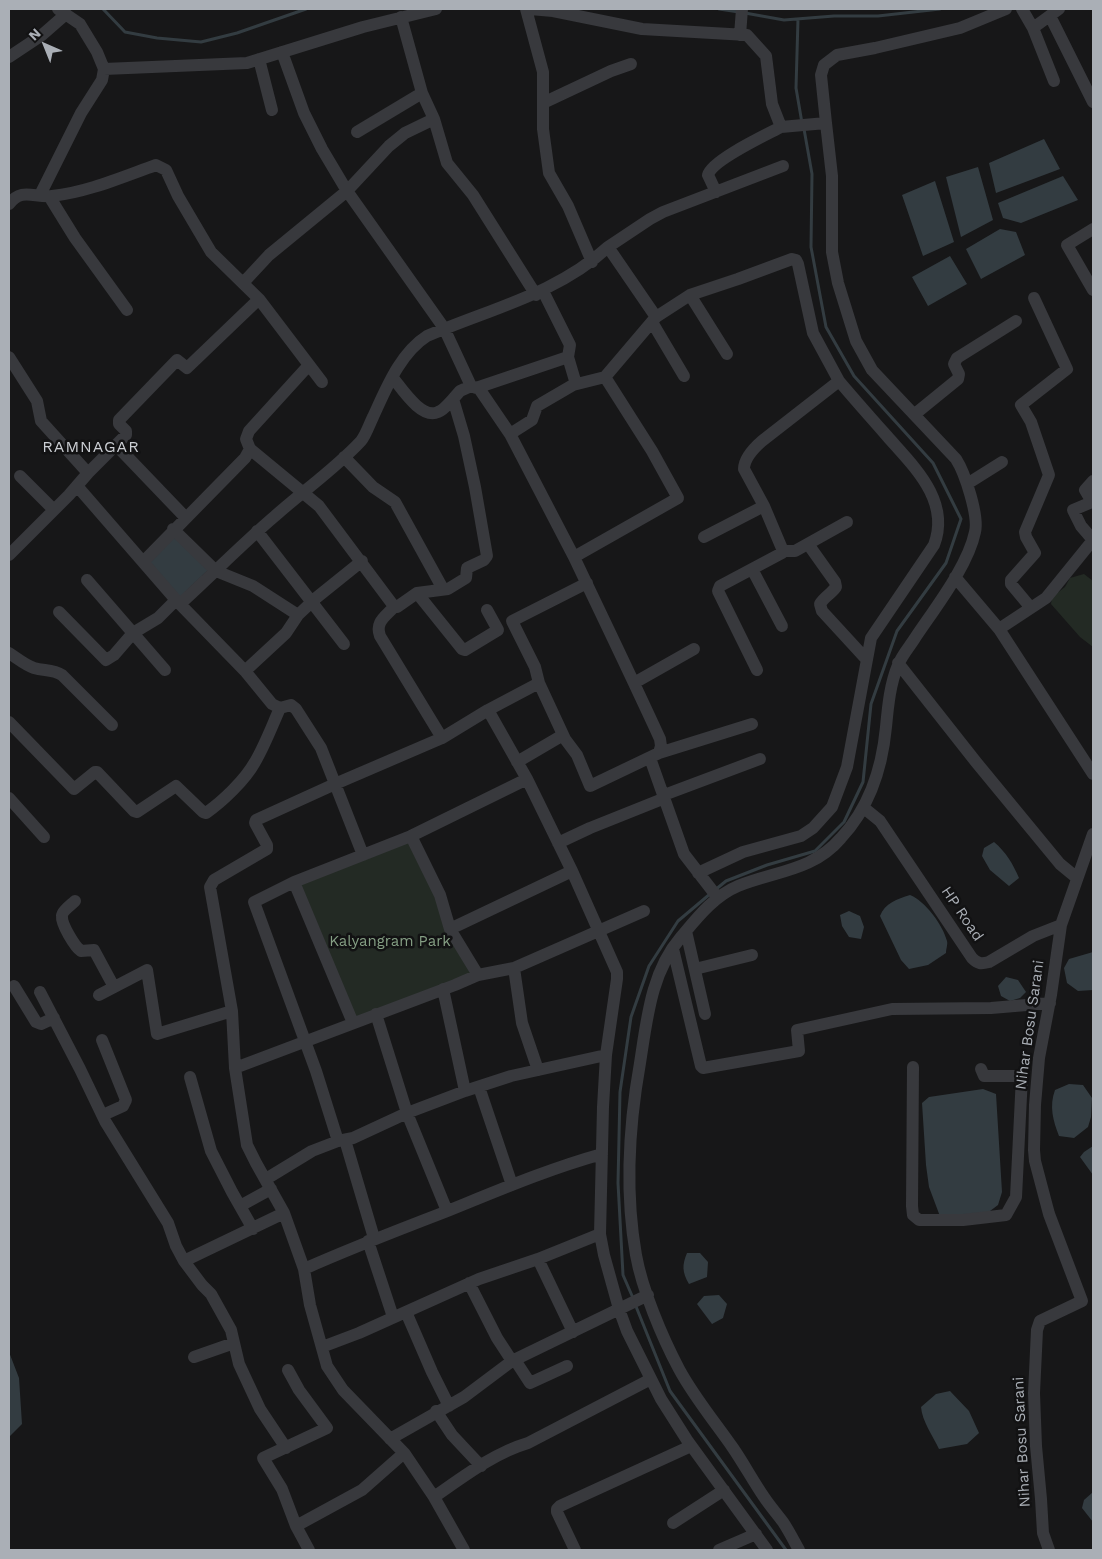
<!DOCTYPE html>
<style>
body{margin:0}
#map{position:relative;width:1102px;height:1559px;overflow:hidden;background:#171718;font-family:"Work Sans",sans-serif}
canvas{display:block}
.frame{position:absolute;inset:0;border:10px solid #aaafb6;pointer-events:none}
.north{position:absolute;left:20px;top:20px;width:50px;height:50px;-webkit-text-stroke:4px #121213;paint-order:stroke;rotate:316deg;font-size:14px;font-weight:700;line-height:20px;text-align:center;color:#aaafb6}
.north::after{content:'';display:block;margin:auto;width:18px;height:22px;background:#aaafb6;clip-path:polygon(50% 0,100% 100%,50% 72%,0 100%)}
</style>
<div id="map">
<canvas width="1102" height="1559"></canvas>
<div class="frame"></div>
<div class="north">N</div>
</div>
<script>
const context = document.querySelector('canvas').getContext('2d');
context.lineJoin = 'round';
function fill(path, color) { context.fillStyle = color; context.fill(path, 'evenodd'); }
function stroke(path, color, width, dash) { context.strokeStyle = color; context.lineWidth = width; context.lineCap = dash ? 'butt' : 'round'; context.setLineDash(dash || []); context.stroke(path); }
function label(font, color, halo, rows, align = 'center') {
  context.font = font + ' "Work Sans",sans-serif'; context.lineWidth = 5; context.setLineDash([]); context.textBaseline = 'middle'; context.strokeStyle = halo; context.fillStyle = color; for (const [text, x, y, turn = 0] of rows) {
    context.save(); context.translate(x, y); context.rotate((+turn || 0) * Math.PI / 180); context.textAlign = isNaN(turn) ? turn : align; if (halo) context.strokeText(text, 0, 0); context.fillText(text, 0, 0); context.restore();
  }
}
fill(new Path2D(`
 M1084,574L1093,581V647L1080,637L1051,604L1052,597L1065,587L1070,578Z
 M408,841L474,973L357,1022L299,883Z`), '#232a24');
fill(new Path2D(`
 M1044,139L1060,169L996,193L989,163Z
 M978,167L993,220L961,237L946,177Z
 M1063,176L1078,200L1021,223L1003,218L998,203Z
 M935,181L954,242L923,256L902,195Z
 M1000,229L1016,232L1025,255L981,279L966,249Z
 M950,256L967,284L928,306L912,277Z
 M172,534L208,570L179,598L148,562Z
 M994,842C1006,852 1013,864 1019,878L1009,886L990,870L982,856L984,848Z
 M910,895C925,901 943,925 947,941C948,944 946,949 946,953L928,965L909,969L901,960L880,916C885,903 897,899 910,895Z
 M849,911L860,916L864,927L861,939L849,937L842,926L840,915Z
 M1093,952V990L1078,991L1067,983L1064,968L1069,959Z
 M1006,977L1018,980L1026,992L1020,998L1010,1001L1001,996L998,986Z
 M1069,1084L1083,1085L1092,1098L1091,1117L1088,1127L1074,1138L1059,1136C1053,1121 1049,1106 1055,1090Z
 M983,1089L996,1094L1002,1192L998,1205L986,1214L941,1219L929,1187L926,1165L922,1103L929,1097Z
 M1093,1146V1175L1080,1157L1084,1152Z
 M687,1253H700L708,1262L707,1277L689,1284C682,1272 682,1265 687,1253Z
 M719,1295L727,1304L723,1318L712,1324L697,1304L704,1296Z
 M9,1352L19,1378L22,1424L9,1437Z
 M950,1391L969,1411L979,1433L967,1444L939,1449C933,1436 922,1421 921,1407L936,1394Z
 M1093,1492V1522L1082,1508L1084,1500Z`), '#333c41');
stroke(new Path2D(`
 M103,9L125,32L157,38L201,42L237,33L306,9
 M719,9L739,12
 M745,13L784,20L834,16H878L940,9
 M798,19L796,88L802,123
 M715,890L726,881L767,865L815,851L844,822L863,782L871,704L897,631L946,563L961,519L933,463L854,376L826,327L811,247L812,174L804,129
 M633,1298L623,1275L618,1183L620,1092L631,1017L649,966L678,921L710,894
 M635,1304L670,1391L786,1550`), '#333c41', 3);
stroke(new Path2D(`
 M526,9L543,72V129L549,173L568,206L592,262
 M530,9L553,11L642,29L747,35L766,56L772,104L781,127L826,123L821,75L824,65L837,55L875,48L960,28L1006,9
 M1022,9L1033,28L1059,9
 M1050,16L1093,102
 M401,17L422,93L434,119L447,163L473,195L536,295
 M1033,28L1054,81
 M740,35L742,9
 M282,52L304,113L322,149L347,191L444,328L471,386L476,388L568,357
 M9,57L42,35L66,14
 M259,59L272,110
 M104,69L247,63L363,27L436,9
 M543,103L611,71L631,64
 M357,132L422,93
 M716,192L708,175C712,160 766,135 781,127
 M40,195L81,113L102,80L104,69L97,52L80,24L58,9
 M49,196L75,238L127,310
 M9,204C22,187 34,198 52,196C88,192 122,177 156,165L166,170L178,196L211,252L259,299L322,382
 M1093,229L1067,245L1093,290
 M608,247L650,219L663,212L783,166
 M243,283L269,255L347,191L389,146L405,133L434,119
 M543,291L570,345L568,357L576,384
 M690,295L727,354
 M652,322L684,376
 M9,357L37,401L41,421L88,473L69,495L9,555
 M393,378C402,389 422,420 438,412C444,410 449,403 453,399
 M478,387L510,434
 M915,414L958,379L959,374L954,364L957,358L1016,321
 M116,445L185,517
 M250,449L319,506L393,605L397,607L417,593L448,589L466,578L467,568L484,560L487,556L475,487L464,436L453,399L460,391L471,386
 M344,457L373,487L395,502L443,589
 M88,473L126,435V431L119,424V420L177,360L187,368L259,299
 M20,476L54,510
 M1093,481L1085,490L1092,502L1073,510L1081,526L1093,540
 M967,484L1002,462
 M77,486L176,600L245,671L272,704L280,708L291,705L296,709L321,748L363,855
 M173,529L216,571L253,586L298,615
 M257,531L344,644
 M704,537L764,506
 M808,544L835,582L836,587C831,594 824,597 820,604L822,611L867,660
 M783,551H795L847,522
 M574,557L510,434L532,420L537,406L573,385L605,377
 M143,562L245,458L250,449L246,439L249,431L309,365
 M752,569L782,626
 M955,577L999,629L1093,774
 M87,580L165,670
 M587,583L512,621L535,667L539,683L565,739L577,755L590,786L659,753L661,746L660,739C632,678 603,618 574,557L678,498L652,451L605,377L656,317L690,295L738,279L792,259L796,260L798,264L813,333L839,381L762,441C754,448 744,458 744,469L764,506L783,551L782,553L720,586L718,591L757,670
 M417,593L462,649L465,650L498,630L487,610
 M180,604C212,575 242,544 275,516C303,491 335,469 361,441C366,435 369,425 373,417C386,389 400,353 427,336C489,309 557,294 608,247L656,317
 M394,607C385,617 375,622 380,636L442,738
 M1031,608L1011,584V580L1035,553L1026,537L1025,532L1049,475L1031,422L1021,405L1067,369L1034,298
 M59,612L106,660L114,655L133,633L158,618L176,600
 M999,629L1046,598L1093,540
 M9,653C17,658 25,665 34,668C44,671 53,669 62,675L112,725
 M898,663L976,762L1060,864L1077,878
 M245,671L286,633L298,615L316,598L362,561
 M634,683L694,649
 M488,710L527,779
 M9,722L74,789L95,772H97L134,811L137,812L176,786L203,812L206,813C223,801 245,780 255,762C265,745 272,726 280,708
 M659,753L752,724
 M650,758L684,854L718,898
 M517,762L563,735
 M664,795L760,759
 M9,798L44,837
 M864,808L880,821L972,958C978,964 981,964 989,962L1033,936L1061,925
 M411,836L440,895L450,929L478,975
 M558,843L590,828L665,798
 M572,871L617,972V979L606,1055L603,1107L600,1234L604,1255L619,1309L627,1331L661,1399L687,1440L767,1550
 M698,873L743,852L801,836L813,828L832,807L847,767L871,638L934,545C951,500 913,466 887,436C871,418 855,400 839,381
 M294,882L353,1023
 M75,901C71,905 62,911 62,916C61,924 75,947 81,951L94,950L114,987
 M686,931L705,1014
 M673,949L701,1066L703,1068L799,1051L797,1030L892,1009L991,1008L1050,1003
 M514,968L522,1023L538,1070
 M695,969L752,955
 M14,986L36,1022L41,1024L54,1018
 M443,989L465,1091
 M40,992L80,1069L105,1121L168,1223L176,1246L184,1261L202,1285L211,1294L231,1330L239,1364L260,1409L286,1448
 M99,995L147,970L157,1034L232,1011
 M376,1014L407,1113L447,1211
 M102,1040L126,1100L123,1106L103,1115
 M913,1067L912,1206L913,1215L919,1220H963L1006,1215L1016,1197L1022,1076H984L981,1069
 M235,1068L455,985L478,975L514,968L644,911
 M190,1077L211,1151L232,1192L253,1229
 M479,1087L512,1185
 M345,1140L374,1238
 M338,1141L316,1071L254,902L294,882L411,836L527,779L572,871L450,929
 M266,1179L312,1151L338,1141L353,1138L407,1113L465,1091L511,1076L606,1055
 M240,1206L271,1189
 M368,1241L393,1317
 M538,1259L573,1332
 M184,1261L284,1213
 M304,1269C351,1248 398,1230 445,1212C497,1191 548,1169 602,1154
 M469,1283L497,1338L512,1361
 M406,1312L432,1372L449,1406
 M322,1347L359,1333L479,1279L538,1259L600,1234
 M194,1357L234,1343
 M515,1360L530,1383L567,1366
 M288,1370L299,1390L327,1428L263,1458L282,1489L296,1526L309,1550
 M436,1411L452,1435L481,1466
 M390,1439L464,1397L512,1361L648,1295
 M434,1497C463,1477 494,1453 528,1443L651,1379
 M673,1523L724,1490
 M296,1526L362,1490L404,1453
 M464,1550L434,1497L405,1454L343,1390L327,1366L310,1305L304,1269L284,1213L256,1163L247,1145L235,1068L232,1011L210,887L214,880L267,849V845L255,823L256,820L335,784L442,738L488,710L539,683
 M575,1550L557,1512V1509L560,1506L691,1446
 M719,1550L756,1534
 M799,1550C794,1541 789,1531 783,1522C777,1514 770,1506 764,1497C753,1481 744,1464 733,1448C715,1422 694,1397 679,1369C662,1337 642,1289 636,1255C625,1193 629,1125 640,1063C647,1019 651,972 681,937C697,918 714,896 738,886C775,871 813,871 841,838C870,807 882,769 886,727C888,706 890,684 898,665C902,655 910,646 915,638C935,608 968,566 975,532C979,516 965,473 956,459L872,370L856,341L838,283L832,252V176L826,123
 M1049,1550L1043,1533L1041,1499L1036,1446L1034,1393L1037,1330L1040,1321L1082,1301L1049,1214L1035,1161L1034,1150L1035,1105L1039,1058L1051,995L1061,925L1093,834`), '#38393d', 12);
label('15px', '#aaafb6', '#121213', [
 ["HP Road",962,914,56],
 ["Nihar Bosu Sarani",1030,1025,-82],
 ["Nihar Bosu Sarani",1022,1442,-93]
]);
label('15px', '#859f84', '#121213', [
 ["Kalyangram Park",390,942]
]);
context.letterSpacing = '1px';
label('16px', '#cbced3', '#121213', [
 ["RAMNAGAR",91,447]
]);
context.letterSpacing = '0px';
</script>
